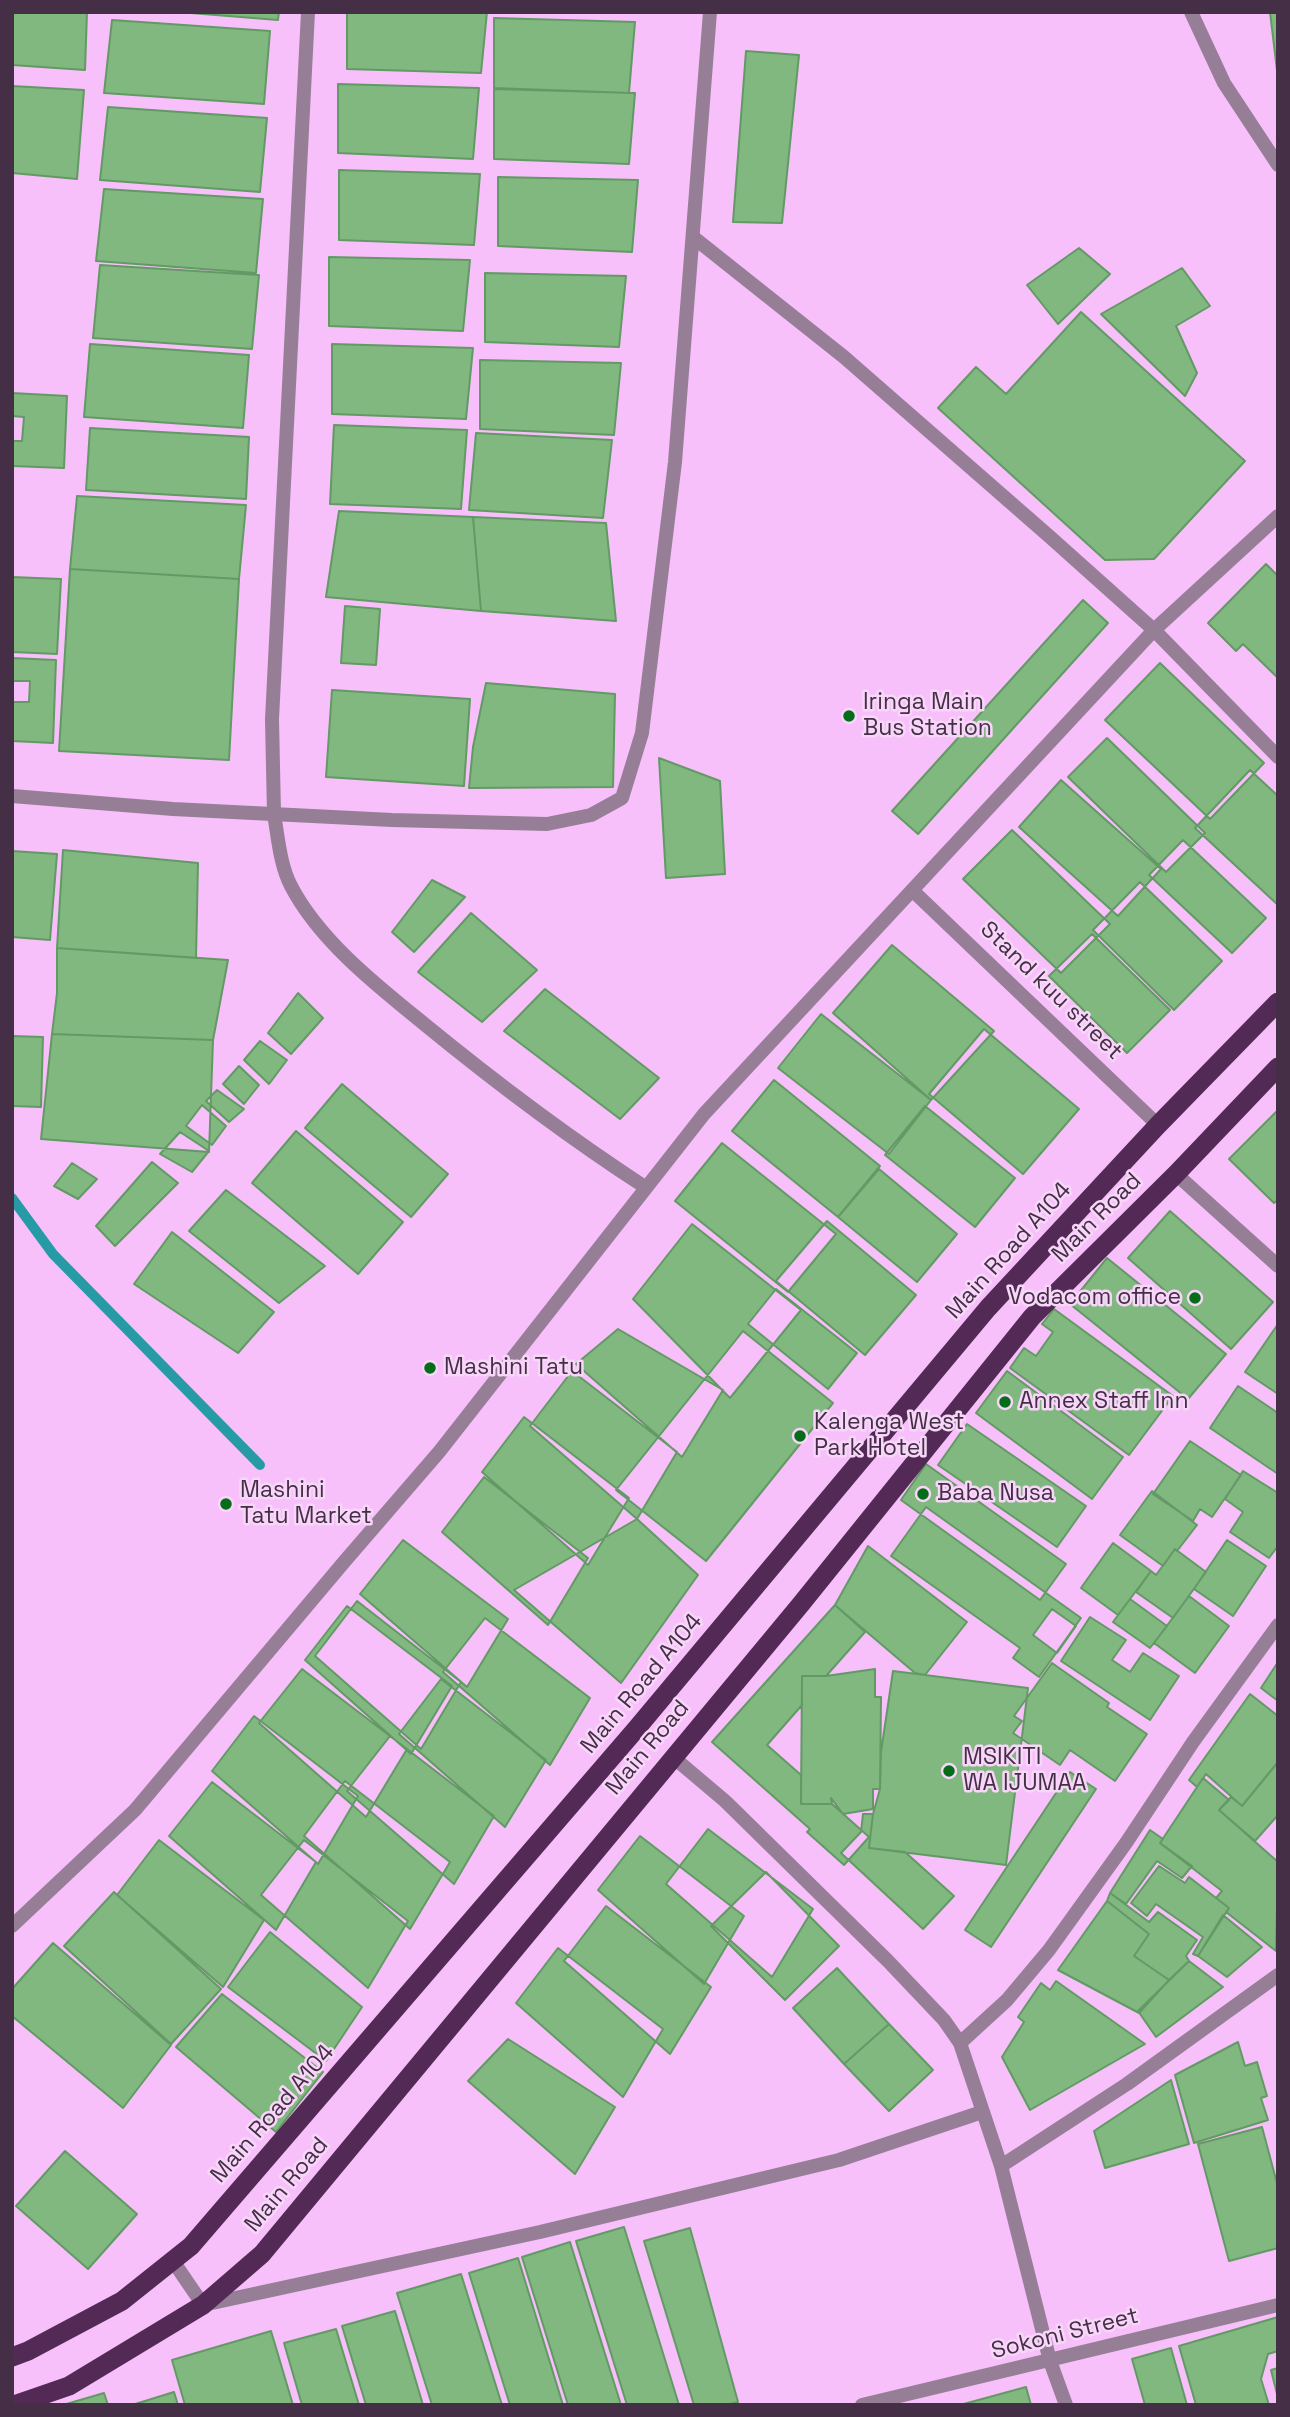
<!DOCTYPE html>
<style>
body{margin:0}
#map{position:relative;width:1290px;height:2417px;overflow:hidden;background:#f7c0fa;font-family:"Space Grotesk",sans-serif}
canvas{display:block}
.frame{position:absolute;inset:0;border:14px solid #452f46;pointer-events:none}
</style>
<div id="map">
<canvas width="1290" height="2417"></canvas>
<div class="frame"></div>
</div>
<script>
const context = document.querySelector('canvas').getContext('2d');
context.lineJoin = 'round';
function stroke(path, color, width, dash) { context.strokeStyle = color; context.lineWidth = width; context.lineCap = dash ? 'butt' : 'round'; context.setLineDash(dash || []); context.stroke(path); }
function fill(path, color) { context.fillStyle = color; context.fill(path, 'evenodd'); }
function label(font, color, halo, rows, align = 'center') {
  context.font = font + ' "Space Grotesk",sans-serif'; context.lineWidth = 5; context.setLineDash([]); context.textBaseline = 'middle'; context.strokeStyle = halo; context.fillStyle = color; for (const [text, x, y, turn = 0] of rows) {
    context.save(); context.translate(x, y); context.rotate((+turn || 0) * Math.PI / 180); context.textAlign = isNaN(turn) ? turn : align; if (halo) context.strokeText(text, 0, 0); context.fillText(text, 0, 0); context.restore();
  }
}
stroke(new Path2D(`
 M12,1198L53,1254L260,1465`), '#269aa5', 10);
const building = new Path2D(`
 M12,12H87L85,70L12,65Z
 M178,12H279L278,20Z
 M347,12H487L481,73L347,69Z
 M1270,12H1278V79Z
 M494,18L635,22L629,93L494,88Z
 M112,20L270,31L264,104L104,93Z
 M746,51L799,55L782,223L733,222Z
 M338,84L479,88L473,159L338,153Z
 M12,86L84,90L77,179L12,173Z
 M494,89L635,93L629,164L494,159Z
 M108,107L267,118L260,192L100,180Z
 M339,170L480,174L474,245L339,240Z
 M498,177L638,180L632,252L498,246Z
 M104,189L263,199L256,273L96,261Z
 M1079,248L1110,274L1058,324L1027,285Z
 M329,257L470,260L463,331L329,326Z
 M100,265L259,275L252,349L93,338Z
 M1182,268L1210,306L1176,326L1197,373L1185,396L1101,314Z
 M485,273L626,276L619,347L485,342Z
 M1081,312L1245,461L1154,559L1105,560L938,408L976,367L1006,394Z
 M90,344L249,355L243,428L84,417Z
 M332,344L473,348L466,419L332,414Z
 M480,360L621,363L614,435L480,429Z
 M12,393L67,396L64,468L12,466V441H22L24,417L12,416Z
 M334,425L467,430L461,509L330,504Z
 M90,428L249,437L246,499L86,490Z
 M476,433L612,440L603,518L469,510Z
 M77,496L246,505L239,579L70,569Z
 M339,511L473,517L481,611L326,597Z
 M473,517L606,523L616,621L481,611Z
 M1266,564L1278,576V678L1243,644L1236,651L1208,623Z
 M70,569L239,579L229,760L59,751Z
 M12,577L61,579L57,654L12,652Z
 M1083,600L1108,623L918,834L892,811Z
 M345,606L380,609L376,665L341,663Z
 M12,658L56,660L53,743L12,741V702H29L30,681H12Z
 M1160,663L1264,763L1210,819L1105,720Z
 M486,683L615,694L613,787L469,788L473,747Z
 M332,690L470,699L464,786L326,777Z
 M1107,738L1205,833L1166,872L1068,777Z
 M659,758L720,781L725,874L666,878Z
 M1250,770L1278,796V905L1195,828Z
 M1061,780L1161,869L1118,916L1019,827Z
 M1012,830L1110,924L1061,973L963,879Z
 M1183,840L1266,918L1232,953L1149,875Z
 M63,850L198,863L196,958L57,948Z
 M12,851L57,854L50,940L12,937Z
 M432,880L465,897L414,952L392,932Z
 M1140,882L1222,961L1174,1010L1093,930Z
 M471,913L537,970L482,1022L418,972Z
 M1092,934L1170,1010L1127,1053L1049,976Z
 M892,945L994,1031L931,1100L833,1013Z
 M57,948L228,960L213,1040L52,1034L57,993Z
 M545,989L659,1078L620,1119L504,1031Z
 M298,993L323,1018L291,1054L268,1033Z
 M821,1014L931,1100L889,1154L778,1068Z
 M984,1029L1079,1109L1023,1174L929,1094Z
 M52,1034L213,1040L209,1152L41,1139Z
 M12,1036L43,1037L41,1107L12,1106Z
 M260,1041L287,1060L269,1084L244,1060Z
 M239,1066L259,1085L244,1104L223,1084Z
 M774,1080L880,1166L838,1217L732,1131Z
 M342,1084L448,1174L411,1217L305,1128Z
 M217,1090L244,1109L229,1122L206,1101Z
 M202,1105L226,1126L212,1145L186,1126Z
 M925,1106L1015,1178L975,1227L885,1155Z
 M1278,1110V1200L1274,1203L1229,1159Z
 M296,1131L403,1222L358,1274L252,1183Z
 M180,1132L209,1151L192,1172L160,1154Z
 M722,1143L836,1234L788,1292L675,1201Z
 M152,1162L178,1183L115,1246L96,1226Z
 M72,1163L97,1179L78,1199L54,1186Z
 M879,1169L957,1234L917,1282L838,1217Z
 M226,1190L325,1266L279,1303L189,1231Z
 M1170,1211L1273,1302L1231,1349L1128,1258Z
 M827,1221L916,1295L865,1355L776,1281Z
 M692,1224L801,1310L730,1398L633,1299Z
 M172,1232L274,1312L238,1353L134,1284Z
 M1107,1258L1226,1354L1188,1399L1070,1304Z
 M776,1289L857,1353L828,1389L748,1324Z
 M1054,1309L1173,1396L1129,1455L1010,1368L1024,1348L1036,1356L1053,1332L1042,1324Z
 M1278,1324V1394L1245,1372Z
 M618,1329L723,1390L682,1457L576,1364Z
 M743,1331L833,1403L706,1561L616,1490Z
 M572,1371L677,1452L637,1519L530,1426Z
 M1007,1371L1123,1457L1092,1499L976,1413Z
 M1238,1386L1278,1413V1474L1210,1428Z
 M524,1417L629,1498L588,1565L482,1472Z
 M967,1424L1086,1506L1057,1547L938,1465Z
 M1190,1441L1241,1475L1212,1517L1200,1509L1193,1521L1153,1494Z
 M926,1464L1066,1564L1040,1600L901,1500Z
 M1243,1471L1278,1493V1546L1269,1558L1230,1532L1243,1512L1225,1499Z
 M484,1477L588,1558L548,1625L442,1532Z
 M1152,1491L1197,1525L1177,1551L1175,1549L1163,1566L1120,1535Z
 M926,1507L1081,1618L1039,1677L1013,1658L1020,1648L891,1556Z
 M637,1519L698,1575L621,1683L514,1590Z
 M403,1540L508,1619L467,1687L360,1594Z
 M1227,1540L1266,1566L1233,1616L1194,1589Z
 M1113,1543L1151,1571L1118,1615L1081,1588Z
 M868,1546L967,1622L925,1675L915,1673L835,1605Z
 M1175,1549L1206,1572L1173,1618L1136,1592L1151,1571L1156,1575Z
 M1189,1596L1229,1626L1195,1673L1154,1643Z
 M1130,1599L1167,1626L1150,1648L1113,1622Z
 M357,1601L461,1682L421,1749L315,1656Z
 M835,1605L865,1632L826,1676H802V1705L767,1745L801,1775V1804H832L869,1837L844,1865L807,1832L810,1829L712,1742Z
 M347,1606L452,1686L411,1754L305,1660Z
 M1052,1609L1076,1626L1057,1653L1033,1635Z
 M1090,1617L1126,1640L1112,1660L1130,1672L1143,1653L1179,1676L1150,1720L1061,1661Z
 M485,1618L590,1698L550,1765L443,1672Z
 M1278,1662V1701L1261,1688Z
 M1052,1663L1109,1703L1107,1707L1147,1734L1115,1781L1070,1750L1060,1765L1013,1733L1022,1721L1014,1716Z
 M302,1669L407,1749L366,1817L259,1723Z
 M875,1669V1697H881L880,1789H873V1809L843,1814L831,1798L832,1804H801L802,1676H826Z
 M893,1671L1028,1688L1006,1865L869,1848L873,1814L880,1789L881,1752Z
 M441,1679L546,1760L505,1827L399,1734Z
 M1250,1694L1278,1716V1762L1242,1806L1206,1774L1197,1787L1189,1780Z
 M254,1716L358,1796L318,1864L212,1771Z
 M390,1736L494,1816L454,1884L347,1791Z
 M1278,1762V1815L1255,1841L1219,1810L1231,1797L1242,1806Z
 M1070,1772L1096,1789L991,1947L965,1930Z
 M1203,1778L1229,1800L1219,1810L1278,1862L1276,1951L1226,1912L1229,1908L1216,1898L1222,1891L1160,1843Z
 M345,1781L450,1862L410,1929L304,1836Z
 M212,1782L316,1862L276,1930L169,1836Z
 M863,1814H873L869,1848L905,1852L954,1896L923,1929L841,1853L861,1832Z
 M708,1829L813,1909L772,1977L666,1884Z
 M1150,1830L1163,1839L1160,1843L1192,1866L1182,1878L1157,1861L1126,1904L1110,1893Z
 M640,1836L744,1916L704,1984L598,1890Z
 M159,1840L264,1920L223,1987L117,1895Z
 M304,1840L408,1921L368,1988L261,1895Z
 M1159,1866L1185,1883L1189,1877L1229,1908L1198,1956L1193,1954L1203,1937L1156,1904L1147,1916L1131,1903Z
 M766,1872L839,1946L785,2000L711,1926Z
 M114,1892L221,1989L171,2044L64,1946Z
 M1110,1893L1149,1922L1158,1912L1197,1940L1186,1956L1189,1961L1169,1980L1134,1956L1149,1934L1107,1901Z
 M1107,1901L1149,1934L1134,1956L1169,1980L1139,2013L1058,1970Z
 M606,1906L711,1987L670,2054L564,1961Z
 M1223,1915L1262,1947L1227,1977L1198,1956Z
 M270,1932L362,2007L326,2061L228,1987Z
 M53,1943L171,2045L123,2108L12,2016V1989Z
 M558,1948L663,2029L623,2097L516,2003Z
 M1189,1961L1223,1987L1156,2037L1138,2011Z
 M837,1968L889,2024L844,2064L793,2008Z
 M1056,1981L1145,2044L1030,2110L1002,2057L1024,2022L1018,2017L1041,1983L1050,1990Z
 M222,1994L323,2072L276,2132L176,2047Z
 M889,2024L933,2070L889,2111L844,2064Z
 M508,2039L615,2107L575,2174L468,2081Z
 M1238,2042L1245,2066L1257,2062L1267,2096L1261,2098L1268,2120L1194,2143L1175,2075Z
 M1171,2080L1189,2144L1105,2168L1094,2131Z
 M1262,2127L1278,2187V2248L1229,2261L1198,2144Z
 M65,2151L137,2214L88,2269L16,2206Z
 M624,2227L679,2405H627L576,2241Z
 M690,2228L738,2402L727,2405H694L644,2241Z
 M570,2242L621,2405H568L522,2257Z
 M518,2258L563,2405H510L469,2273Z
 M461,2274L502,2405H432L397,2293Z
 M395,2311L423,2405H366L342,2326Z
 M1278,2317V2351L1268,2354L1261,2379L1269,2405H1196L1179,2346Z
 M336,2329L359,2405H302L284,2343Z
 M271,2331L293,2405H185L172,2360Z
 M1171,2348L1187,2405H1145L1132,2359Z
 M1278,2368V2398L1271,2370Z
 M1026,2387L1031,2405H960Z
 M174,2392L178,2405H132Z
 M104,2393L108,2405H63Z`);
fill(building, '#80b880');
stroke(building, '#639964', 2);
stroke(new Path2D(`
 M274,814C278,837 280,865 291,886C319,940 376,985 423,1023C495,1082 568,1137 645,1187`), '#957e96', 14);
stroke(new Path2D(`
 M693,237L844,357L1050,537L1154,630L1278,757
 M274,814L272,719L308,12
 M912,890L1158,1125
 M1176,1174L1278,1266
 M673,1757L725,1801L888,1961L944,2020L960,2043L1001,2166L1050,2361L1066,2405
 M12,1926L135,1810L344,1562L439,1452L704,1114L1154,630L1278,516
 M960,2043L1007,2000L1049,1950L1126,1843L1193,1742L1278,1625
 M1001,2166L1127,2084L1278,1975
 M173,2261L203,2305L540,2232L839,2160L982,2112
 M862,2405L1278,2305`), '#957e96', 14);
stroke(new Path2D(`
 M1191,12L1224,83L1278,165
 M12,796L173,809L392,820L547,824L591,815L622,798L642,733L675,462L710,12`), '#957e96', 14);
stroke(new Path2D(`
 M12,2357L28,2351L122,2301L191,2246L637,1728L988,1308L1158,1125L1278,1002
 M14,2405L69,2386L203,2305L262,2254L801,1604L1032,1317L1176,1174L1278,1067`), '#532a56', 19);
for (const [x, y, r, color] of [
 [849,716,7,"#056c1a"],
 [1195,1298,7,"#056c1a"],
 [430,1368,7,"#056c1a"],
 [1005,1402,7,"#056c1a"],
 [800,1436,7,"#056c1a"],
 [923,1494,7,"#056c1a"],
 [226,1504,7,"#056c1a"],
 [949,1771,7,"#056c1a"]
]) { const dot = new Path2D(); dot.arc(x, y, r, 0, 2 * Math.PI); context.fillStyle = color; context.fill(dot); stroke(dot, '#f8d6f9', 2.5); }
label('23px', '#452f46', '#f8d6f9', [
 ["Iringa Main",863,703],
 ["Bus Station",863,729],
 ["Vodacom office",1181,1298,"right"],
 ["Mashini Tatu",444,1368],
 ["Annex Staff Inn",1019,1402],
 ["Kalenga West",814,1423],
 ["Park Hotel",814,1449],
 ["Mashini",240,1491],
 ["Tatu Market",240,1517],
 ["Baba Nusa",937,1494],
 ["MSIKITI",963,1758],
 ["WA IJUMAA",963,1784]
], 'left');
label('23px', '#452f46', '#f8d6f9', [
 ["Stand kuu street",1051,991,44],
 ["Main Road",1097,1218,-45],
 ["Main Road A104",1009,1251,-48],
 ["Main Road A104",642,1684,-50],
 ["Main Road",648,1748,-50],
 ["Main Road A104",273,2114,-49],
 ["Main Road",287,2185,-50],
 ["Sokoni Street",1065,2334,-14]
]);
</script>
